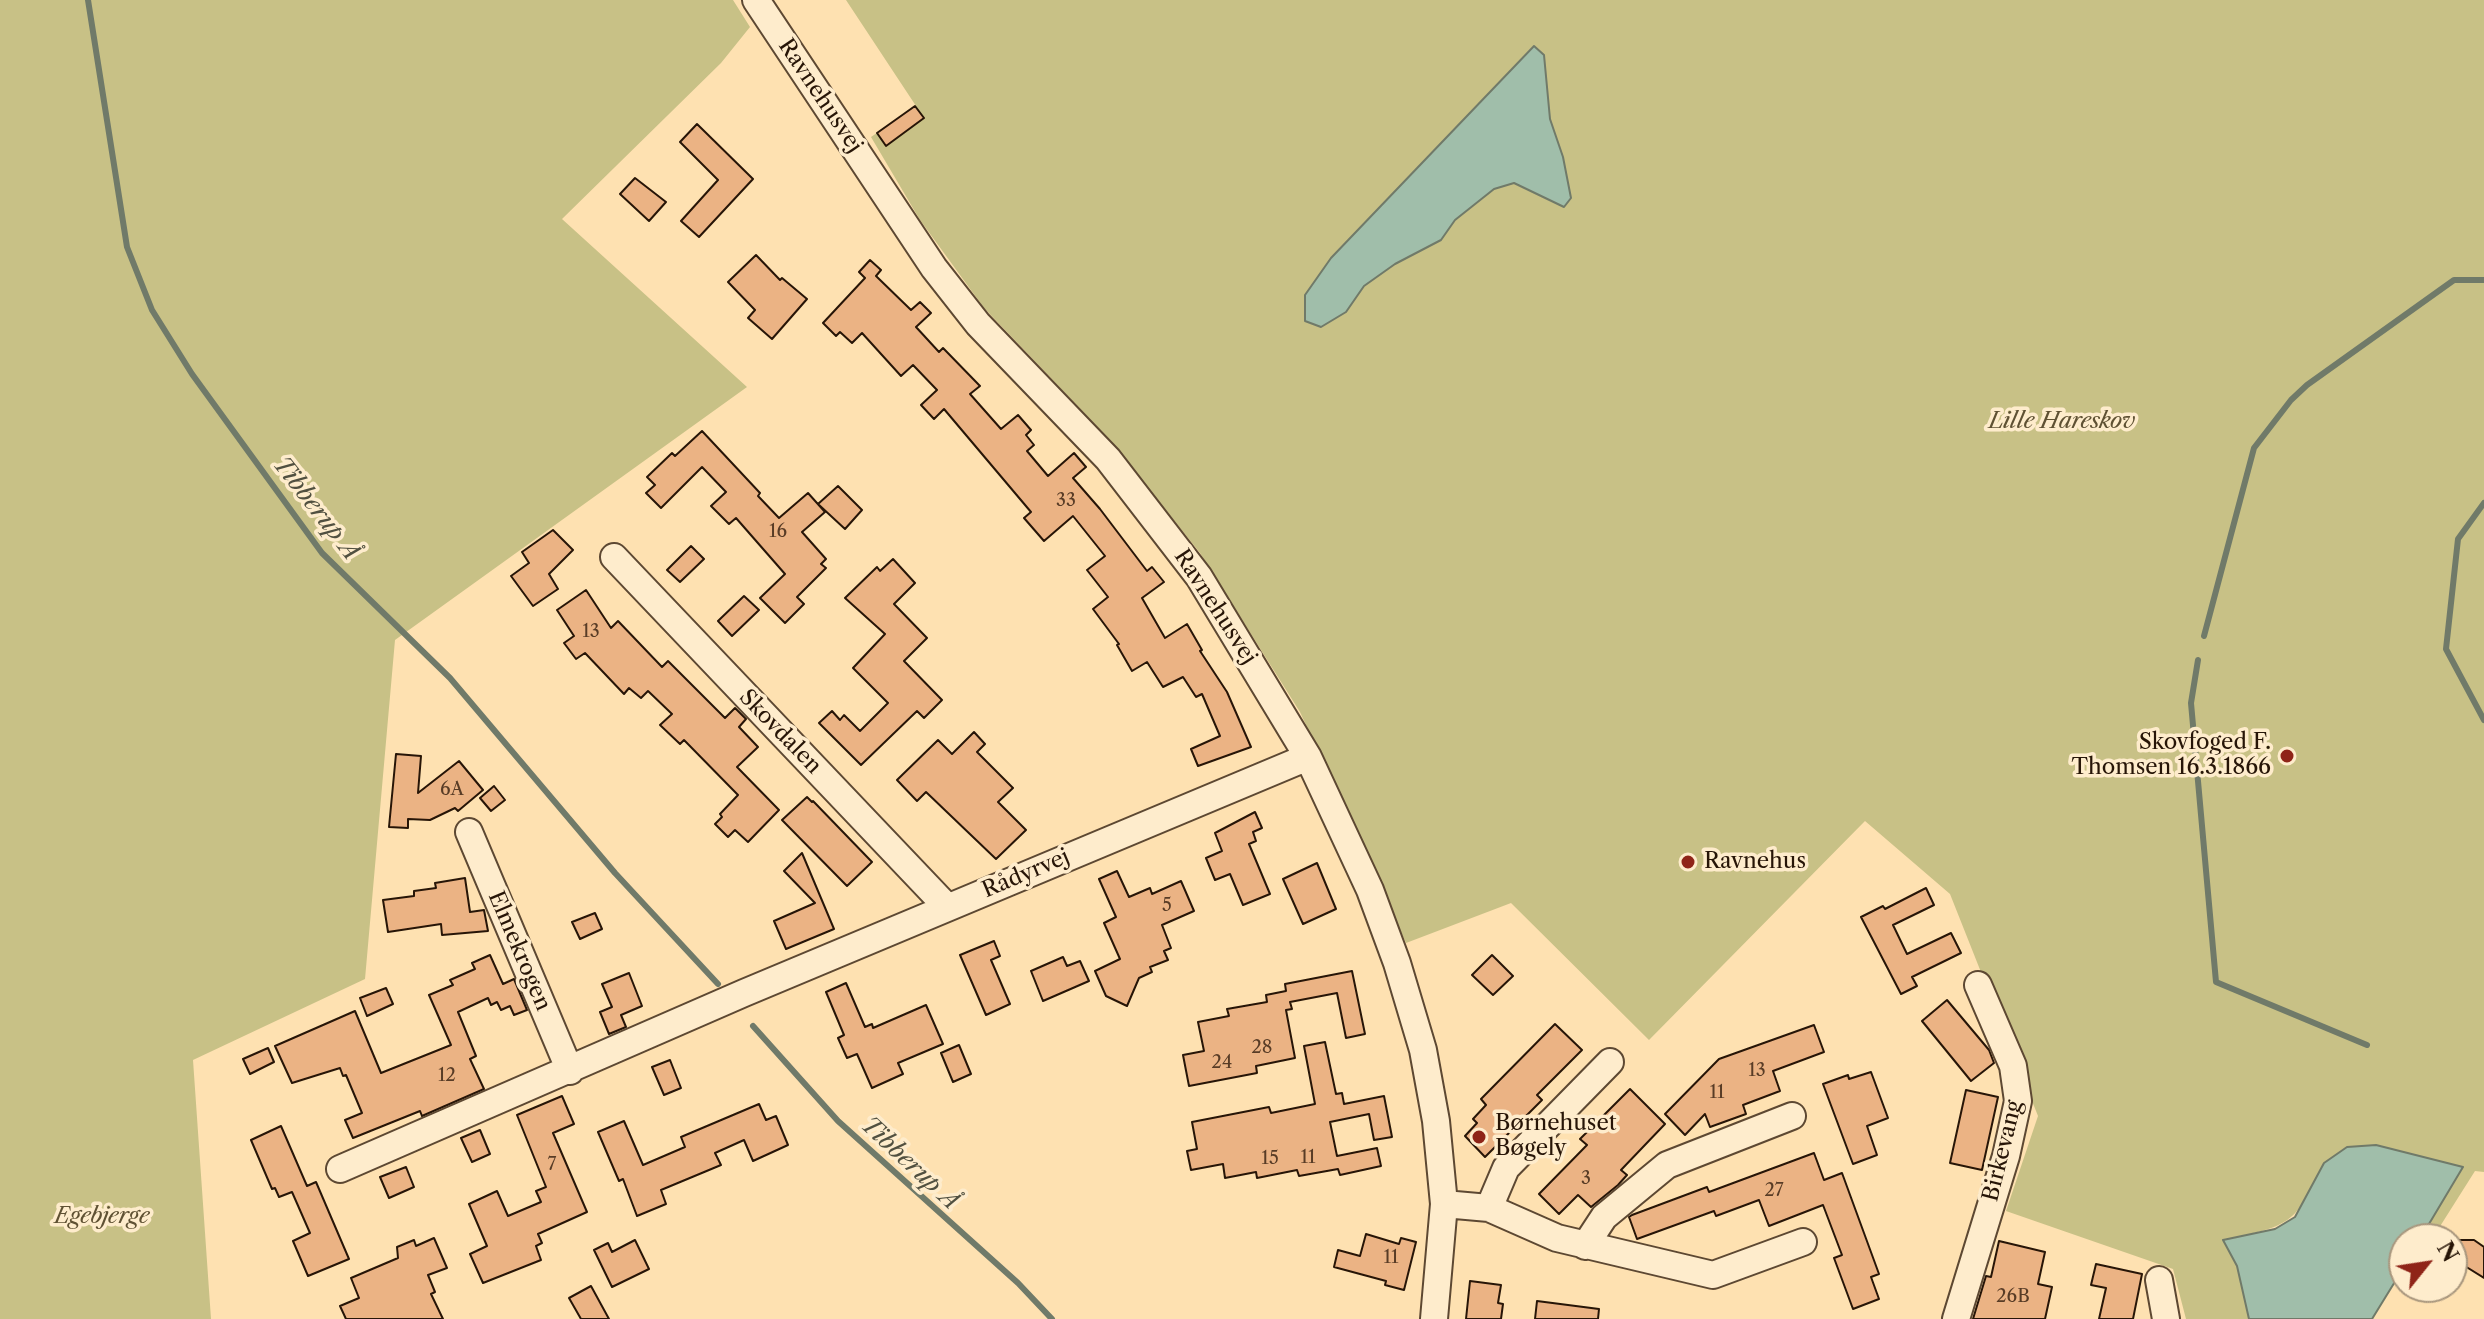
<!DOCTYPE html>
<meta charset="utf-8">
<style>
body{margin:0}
#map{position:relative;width:2484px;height:1319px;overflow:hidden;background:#fee1b1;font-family:"Libre Caslon Text",serif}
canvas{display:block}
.north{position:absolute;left:2388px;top:1223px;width:80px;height:80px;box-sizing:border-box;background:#feeccc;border:2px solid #a8967d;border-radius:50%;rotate:60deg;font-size:22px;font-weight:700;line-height:32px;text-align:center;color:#271507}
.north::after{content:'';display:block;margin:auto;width:28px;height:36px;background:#8f2418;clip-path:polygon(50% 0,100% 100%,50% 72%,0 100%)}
</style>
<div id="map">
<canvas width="2484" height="1319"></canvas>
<div class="north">N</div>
</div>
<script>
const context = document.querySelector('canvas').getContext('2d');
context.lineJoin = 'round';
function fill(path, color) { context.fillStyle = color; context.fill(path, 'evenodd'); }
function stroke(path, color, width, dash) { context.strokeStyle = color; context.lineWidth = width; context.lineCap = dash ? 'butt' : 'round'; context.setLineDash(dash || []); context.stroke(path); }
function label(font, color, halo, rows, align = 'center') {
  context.font = font + ' "Libre Caslon Text",serif'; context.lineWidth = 7; context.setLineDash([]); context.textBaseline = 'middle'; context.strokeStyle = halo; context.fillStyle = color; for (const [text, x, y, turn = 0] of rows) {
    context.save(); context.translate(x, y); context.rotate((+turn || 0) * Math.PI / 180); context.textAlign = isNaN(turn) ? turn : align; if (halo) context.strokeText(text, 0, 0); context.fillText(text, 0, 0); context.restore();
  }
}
fill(new Path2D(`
 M0,0H733L750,27L721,63L562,219L747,387L395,640L365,979L193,1060L211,1319H0Z
 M846,0H2484V1172L2475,1171L2432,1239H2420L2462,1167L2324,1163C2294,1227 2290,1225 2223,1240L2237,1266L2249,1319H2186L2173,1269L2006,1211L2038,1116L1950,894L1865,821L1649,1040L1511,903L1406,943L1300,712L1200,553L1108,438L984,308L920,220L871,137L916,106ZM1533,46L1544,55L1550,119L1563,157L1571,198L1563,207L1513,183L1494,189L1455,220L1441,240L1395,264L1364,286L1370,219Z`), '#c8c186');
const water = new Path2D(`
 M1534,46L1544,55L1550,119L1563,157L1571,198L1564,207L1514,183L1494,189L1455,220L1441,240L1395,264L1364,286L1346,312L1321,327L1305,321V295L1331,258Z
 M2376,1145L2463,1167L2420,1239H2404V1267L2372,1319H2249L2237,1266L2223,1240L2275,1229L2295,1217L2324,1163L2347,1147Z`);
fill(water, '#a0beaa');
stroke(water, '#707a69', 2);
stroke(new Path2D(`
 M88,0L127,247L152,310L192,374L322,553L450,678L615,873L718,984
 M2484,503L2458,539L2446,649L2484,720
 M2204,636L2254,448L2291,400L2307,385L2454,280H2484
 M2198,660L2191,703L2216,982L2367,1045
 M753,1026L838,1121L1018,1283L1052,1319`), '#707a69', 6);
const building = new Path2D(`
 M915,106L924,118L886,146L877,133Z
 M697,124L753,179L699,237L681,221L718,180L680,142Z
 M635,178L666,202L649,221L620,194Z
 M756,255L780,280L782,278L807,299L772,339L748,318L755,310L728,282Z
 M870,260L881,270L876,276L911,310L920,302L931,313L916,327L939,352L943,348L980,386L970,394L1001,429L1018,415L1031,430L1026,435L1034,445L1027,451L1048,476L1074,453L1086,467L1073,478L1100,509L1147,571L1152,567L1164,582L1142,598L1165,638L1187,624L1202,650L1200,651L1227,692L1251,747L1198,766L1191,749L1220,736L1202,694L1196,697L1183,677L1163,687L1147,662L1132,671L1117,645L1119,644L1093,609L1108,597L1087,570L1105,556L1073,516L1044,541L1024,518L1031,512L944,409L934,419L921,405L937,390L913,365L901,376L862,333L852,343L840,332L836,336L823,323L865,278L859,272Z
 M702,431L760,493L758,496L779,518L808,493L825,512L802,532L826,559L821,564L826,568L797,597L804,604L785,623L760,598L785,574L736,518L729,524L711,506L726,492L702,467L661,508L646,493L655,485L647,477L672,453L675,456Z
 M838,486L862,510L845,529L818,504Z
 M553,530L573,550L549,574L558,589L533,606L511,576L529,563L522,552Z
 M691,546L704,559L680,582L667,570Z
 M893,559L915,583L894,604L927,638L904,661L942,700L924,718L917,711L861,765L819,723L832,711L840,720L844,715L860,731L888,703L853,668L885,634L845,598L877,567L880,571Z
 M586,590L611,628L618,621L662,667L668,661L725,718L735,708L746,719L739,727L758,747L737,767L779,810L748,842L735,830L728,837L715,824L722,817L720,814L738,795L684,740L680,744L660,725L672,714L648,691L641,698L629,688L624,694L585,653L576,659L564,643L574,636L557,610Z
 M744,596L759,610L732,636L718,621Z
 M974,732L985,744L977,752L1013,788L998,802L1026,830L996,859L926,792L917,801L897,780L938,740L952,754Z
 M396,754L421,756L418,793L459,761L483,790L458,811L455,808L430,820L408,819V828L389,827Z
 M494,786L505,800L491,811L480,798Z
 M807,797L812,802L813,801L872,862L847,886L782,820Z
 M1255,812L1262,828L1253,832L1256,841L1249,844L1270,894L1243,905L1230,874L1215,880L1206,858L1222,851L1215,833Z
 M802,853L834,929L786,949L774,921L815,903L784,871Z
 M1317,863L1336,909L1303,924L1283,879Z
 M1117,871L1129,897L1150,888L1152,894L1181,881L1194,911L1162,925L1171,948L1164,951L1168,960L1150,967L1152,972L1139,978L1127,1006L1106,996L1095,971L1120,959L1104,923L1116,917L1099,879Z
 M465,878L470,912L484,910L488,931L442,935L441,924L388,932L383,900L414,896V891L436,888L435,883Z
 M1926,888L1934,905L1893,925L1907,954L1951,933L1961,953L1912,977L1917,986L1901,994L1861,917L1883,906L1885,909Z
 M595,913L602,929L580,939L572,922Z
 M994,941L1000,956L991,960L1010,1004L986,1015L960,955Z
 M490,955L503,984L514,979L527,1010L514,1015L510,1006L501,1010L497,1002L491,1005L488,998L458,1012L476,1056L470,1059L484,1089L422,1116L420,1111L353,1138L345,1120L362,1113L346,1075L343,1076L340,1068L292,1083L275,1046L355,1011L381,1073L451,1045L429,995L453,985L450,980L475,969L472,963Z
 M1492,955L1513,976L1493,995L1472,975Z
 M1063,957L1067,966L1080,961L1089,981L1043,1001L1031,971Z
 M1352,971L1365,1034L1346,1038L1337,993L1290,1002L1292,1009L1286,1010L1295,1058L1256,1066L1257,1073L1189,1086L1183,1055L1204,1051L1198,1022L1229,1016L1227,1009L1267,1002L1266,995L1286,991L1285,984Z
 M629,973L642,1006L621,1015L626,1027L609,1034L600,1012L612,1007L602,984Z
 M846,983L865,1027L872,1024L873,1028L926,1005L943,1044L898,1063L903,1074L872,1088L857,1054L847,1058L838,1038L844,1035L826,992Z
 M386,988L393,1004L367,1016L360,998Z
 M1947,1000L1989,1050L1994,1063L1971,1081L1922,1021Z
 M1555,1024L1582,1050L1537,1095L1542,1100L1485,1157L1465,1136L1477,1123L1473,1119L1486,1105L1481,1099Z
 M1814,1025L1824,1052L1773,1071L1780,1091L1743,1105L1746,1114L1710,1127L1705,1114L1685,1135L1665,1114L1719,1059Z
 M1325,1042L1336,1094L1342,1093L1344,1104L1384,1096L1392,1137L1374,1140L1369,1114L1330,1122L1337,1156L1377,1148L1381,1166L1340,1175L1338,1169L1299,1176L1297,1170L1257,1178L1256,1172L1225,1178L1223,1164L1191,1170L1187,1151L1197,1149L1192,1122L1269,1107L1271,1113L1315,1104L1304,1046Z
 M959,1045L971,1074L953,1082L941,1053Z
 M268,1048L274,1062L250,1074L243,1059Z
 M670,1060L681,1088L664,1095L652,1067Z
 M1871,1072L1888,1118L1867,1126L1877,1155L1853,1164L1823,1084L1848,1075L1849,1079Z
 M1630,1089L1665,1124L1621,1170L1627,1175L1618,1185L1591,1207L1578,1195L1559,1214L1539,1194L1587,1145L1580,1139Z
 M1966,1090L1998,1097L1982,1170L1950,1163Z
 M562,1096L574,1124L553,1133L587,1212L538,1234L542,1243L536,1246L541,1260L483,1283L470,1254L487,1246L469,1204L497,1191L508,1216L541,1202L536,1191L546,1187L517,1115Z
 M759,1104L766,1120L776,1116L788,1145L753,1161L744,1140L715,1153L721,1165L661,1190L666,1204L637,1216L623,1179L619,1181L598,1132L624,1121L643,1165L685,1147L681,1137Z
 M281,1126L307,1186L316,1182L349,1259L308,1276L293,1241L310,1233L292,1192L279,1197L275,1188L272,1189L251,1140Z
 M480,1130L490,1154L472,1162L461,1138Z
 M1814,1153L1824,1180L1842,1173L1879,1274L1871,1277L1879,1299L1853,1309L1834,1258L1842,1255L1823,1205L1769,1226L1759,1200L1716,1216L1714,1211L1637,1239L1629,1217L1632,1215L1707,1187L1709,1192Z
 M406,1167L414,1187L389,1198L380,1177Z
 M1366,1234L1399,1244L1401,1238L1416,1242L1404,1290L1385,1285L1386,1281L1334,1267L1338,1250L1360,1256Z
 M434,1238L447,1268L428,1275L435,1292L431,1294L443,1319H346L340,1306L359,1298L351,1278L398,1258L397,1247L414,1240L416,1246Z
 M635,1240L649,1269L612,1287L594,1250L608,1243L612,1252Z
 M2456,1240H2474L2484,1247V1278L2460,1263Z
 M1999,1241L2045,1252L2038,1284L2052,1287L2045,1319H1973L1986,1276L1991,1277Z
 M2096,1264L2142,1274L2133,1319H2099L2106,1288L2091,1285Z
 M1470,1281L1501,1285L1498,1303L1503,1304L1501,1319H1466Z
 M591,1286L609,1319H581L569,1298Z
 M1537,1301L1599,1309L1598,1319H1535Z`);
fill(building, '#ebb384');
stroke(building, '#271507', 2);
const minor = new Path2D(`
 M756,0L934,268L978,324L1108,459L1199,577L1308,757L1370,890L1397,963L1423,1050L1436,1121L1444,1204L1434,1319
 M614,557L947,907
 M469,832L570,1071
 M340,1169L744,993L1308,757
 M1444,1204L1489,1208L1557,1238L1713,1275L1803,1242
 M1489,1208L1506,1168L1610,1062
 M1585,1246L1604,1217L1667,1165L1792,1116
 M2159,1280L2166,1319
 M1956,1319L2006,1156L2018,1101L2013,1066L1978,985`);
stroke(minor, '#5d4832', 30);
stroke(minor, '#feeccc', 26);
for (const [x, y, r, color] of [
 [2287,756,8,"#8f2418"],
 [1688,862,8,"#8f2418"],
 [1479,1137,8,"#8f2418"]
]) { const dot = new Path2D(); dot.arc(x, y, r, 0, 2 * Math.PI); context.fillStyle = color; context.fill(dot); stroke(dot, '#feeccc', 3); }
label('18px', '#583c26', null, [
 ["33",1066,501],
 ["16",778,532],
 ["13",591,632],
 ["6A",452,790],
 ["5",1167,906],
 ["28",1262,1048],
 ["24",1222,1063],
 ["13",1757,1071],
 ["12",447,1076],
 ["11",1717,1093],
 ["11",1308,1158],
 ["15",1270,1159],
 ["7",552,1165],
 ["3",1586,1179],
 ["27",1774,1191],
 ["11",1391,1258],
 ["26B",2013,1297]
]);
label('22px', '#271507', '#feeccc', [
 ["Ravnehusvej",820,96,56],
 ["Ravnehusvej",1215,607,57],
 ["Skovdalen",780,732,46],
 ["Rådyrvej",1026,874,-23],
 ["Elmekrogen",519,951,67],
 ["Birkevang",2003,1151,-76]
]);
label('italic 22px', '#5f5133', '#feeccc', [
 ["Lille Hareskov",2062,422],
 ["Egebjerge",102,1217]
]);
label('22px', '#271507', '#feeccc', [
 ["Skovfoged F.",2271,743,"right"],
 ["Thomsen 16.3.1866",2271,768,"right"],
 ["Ravnehus",1704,862],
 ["Børnehuset",1495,1124],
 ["Bøgely",1495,1149]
], 'left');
label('italic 24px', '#515040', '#feeccc', [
 ["Tibberup Å",316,509,52],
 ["Tibberup Å",910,1164,43]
]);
</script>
